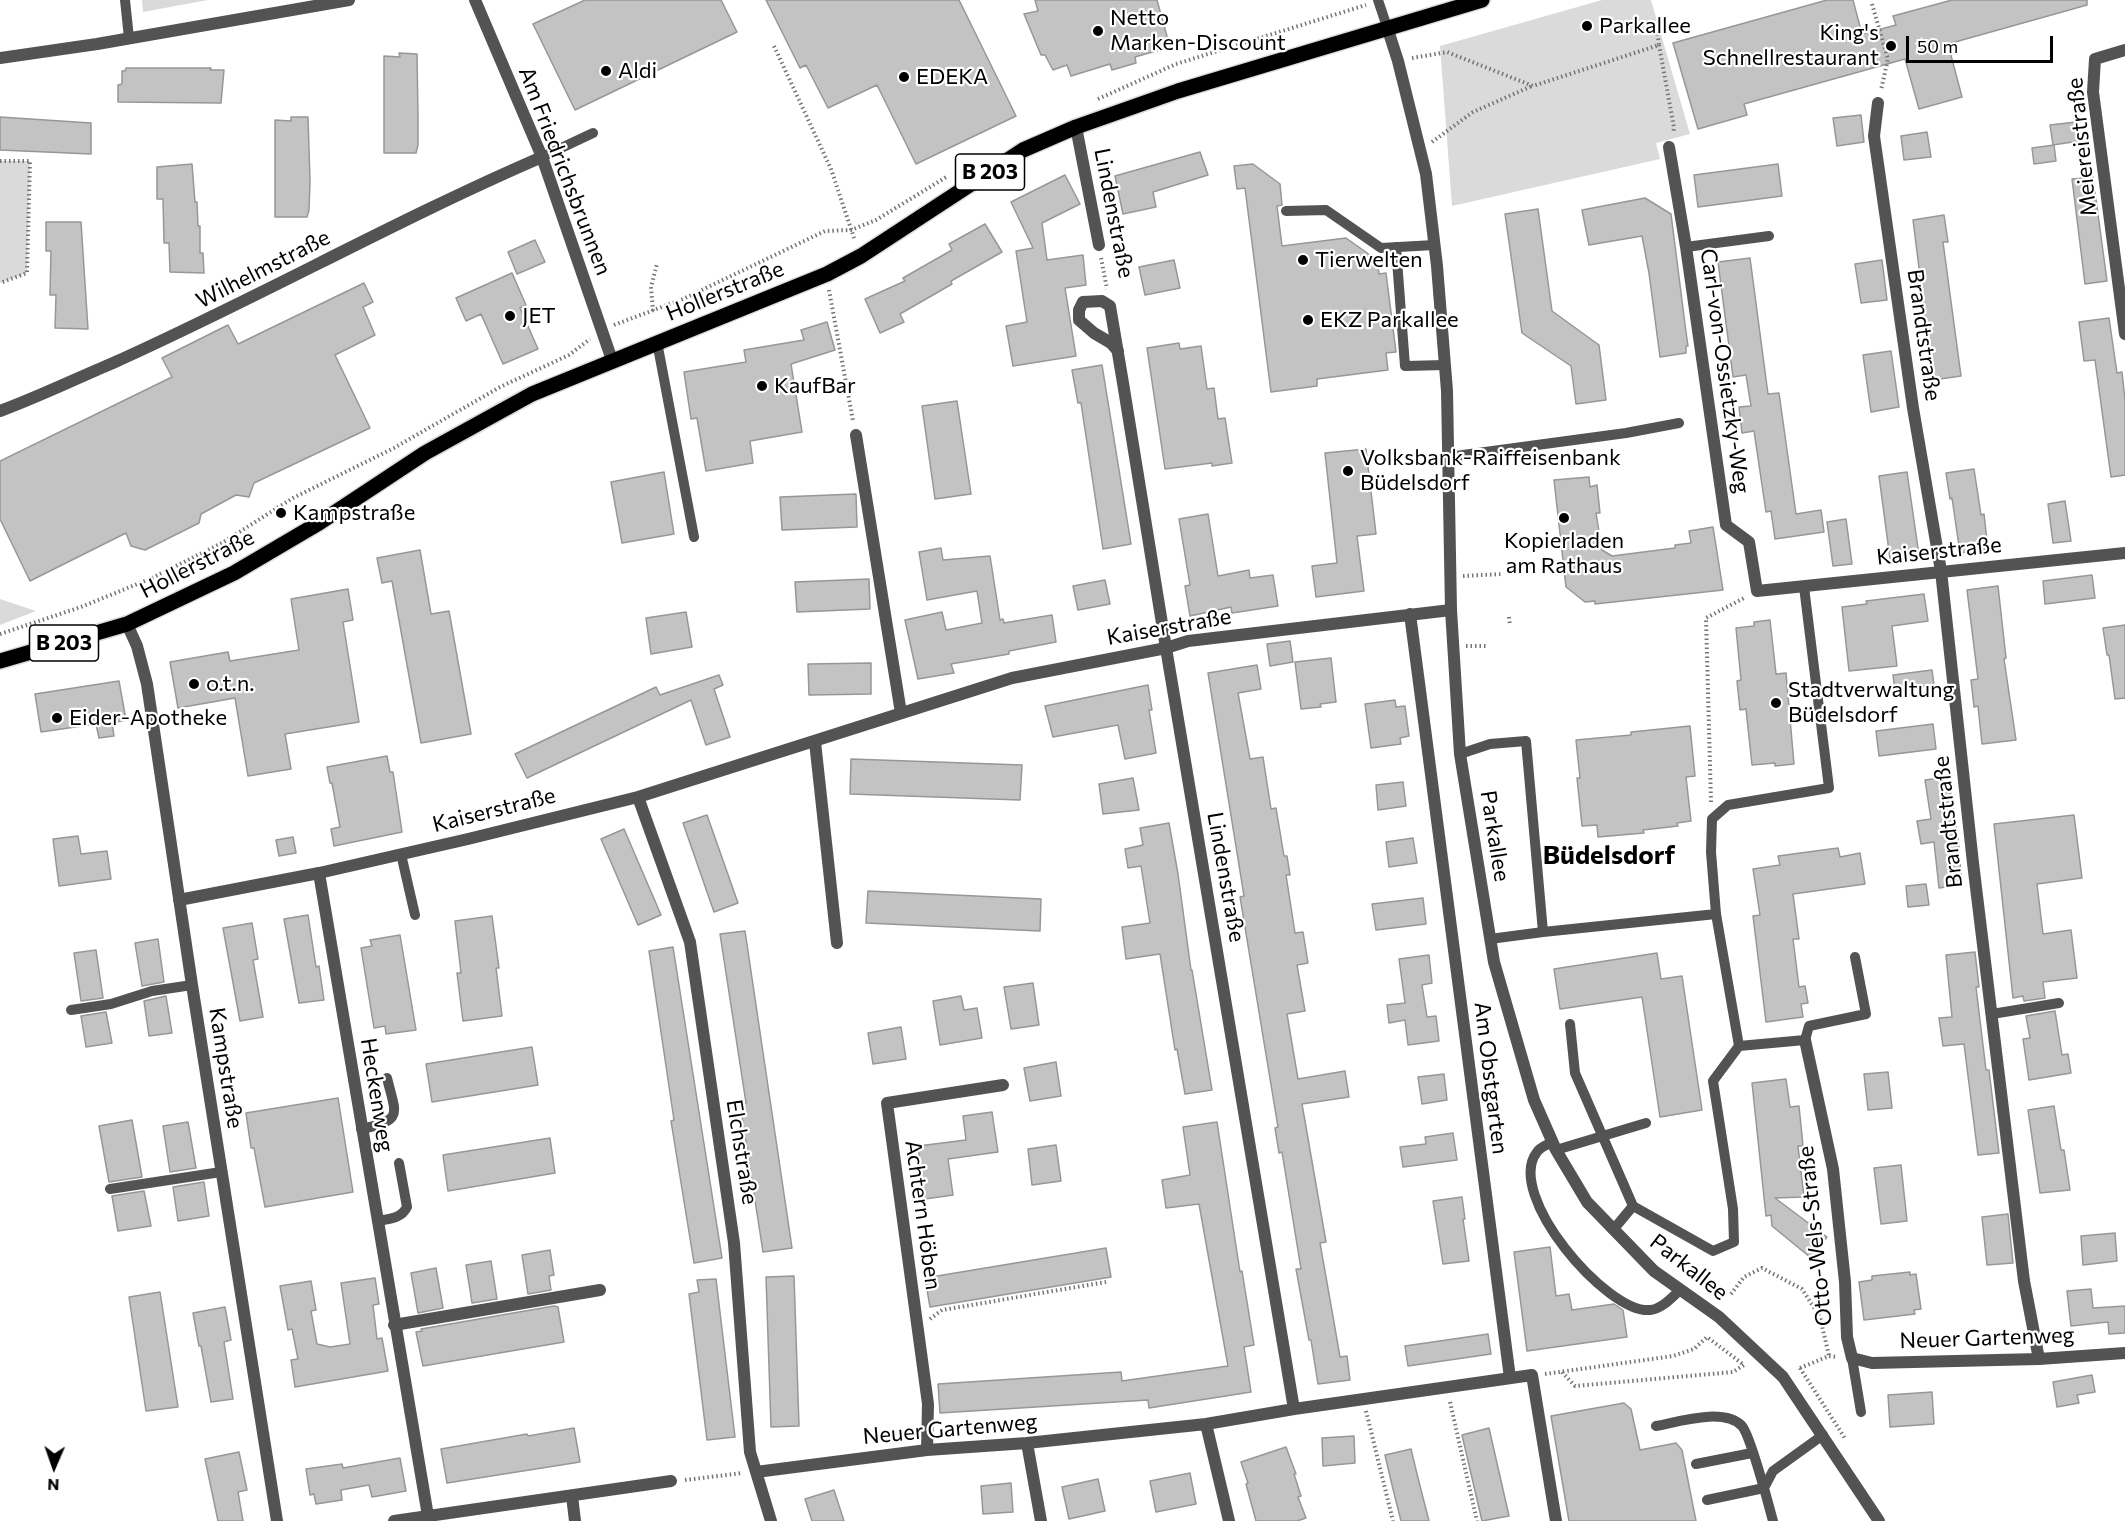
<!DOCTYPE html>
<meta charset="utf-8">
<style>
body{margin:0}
#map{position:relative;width:2125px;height:1521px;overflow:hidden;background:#fff;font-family:Commissioner,sans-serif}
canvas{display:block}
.north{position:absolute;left:24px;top:1437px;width:60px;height:60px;-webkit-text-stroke:4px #fff;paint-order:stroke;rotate:182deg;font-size:16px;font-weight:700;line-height:24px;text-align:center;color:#000}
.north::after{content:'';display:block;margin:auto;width:21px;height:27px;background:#000;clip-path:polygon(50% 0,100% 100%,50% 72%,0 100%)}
.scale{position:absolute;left:1906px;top:36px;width:147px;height:27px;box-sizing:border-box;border:3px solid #000;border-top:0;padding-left:8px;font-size:18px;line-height:21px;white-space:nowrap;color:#000;-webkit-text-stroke:4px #fff;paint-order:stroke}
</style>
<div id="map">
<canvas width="2125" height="1521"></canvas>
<div class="north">N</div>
<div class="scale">50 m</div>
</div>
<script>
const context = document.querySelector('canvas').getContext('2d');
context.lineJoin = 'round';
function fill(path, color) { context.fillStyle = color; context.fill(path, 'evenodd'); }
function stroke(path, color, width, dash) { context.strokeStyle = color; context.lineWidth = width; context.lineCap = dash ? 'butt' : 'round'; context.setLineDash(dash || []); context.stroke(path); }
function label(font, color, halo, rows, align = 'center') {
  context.font = font + ' Commissioner,sans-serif'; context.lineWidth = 4.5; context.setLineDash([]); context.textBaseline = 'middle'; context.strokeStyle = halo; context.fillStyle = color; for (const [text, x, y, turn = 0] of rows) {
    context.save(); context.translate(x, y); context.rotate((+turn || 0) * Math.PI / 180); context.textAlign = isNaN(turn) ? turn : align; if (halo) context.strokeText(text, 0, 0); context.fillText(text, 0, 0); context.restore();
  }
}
fill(new Path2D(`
 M142,0H208L143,12Z
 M1602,0H1651L1690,134L1656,143L1660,159L1452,206L1440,46Z
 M0,161H30L27,273L0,283Z
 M0,599L36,611L0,625Z`), '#dadada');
const building = new Path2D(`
 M585,0H721L737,32L575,110L533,24Z
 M766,0H959L1016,116L916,164L877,85L828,108L806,65L800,68Z
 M1035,0H1157L1170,47L1135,57L1136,63L1112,70L1110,64L1071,76L1067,65L1053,70L1045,55H1041L1024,14L1038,11Z
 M1827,0H1853L1862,34L1896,25L1893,16L1952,0H2087V5L1948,44L1962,97L1919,109L1905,59L1744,104L1747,115L1698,129L1673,43Z
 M399,53L417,54L418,117V145L416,153H384V56L400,57Z
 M126,68H211L210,70H224L221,103L118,102V85L122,84V71H125Z
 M1861,115L1864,142L1837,146L1833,118Z
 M0,117L91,123V154L0,150Z
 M291,117H308L310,181L309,210L307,217H275V120L291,121Z
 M2076,122L2079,141L2053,145L2050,125Z
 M1927,132L1931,157L1904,160L1901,136Z
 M2054,145L2056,161L2034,164L2032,148Z
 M1200,152L1208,175L1153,192L1156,207L1123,214L1115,176Z
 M192,164L195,202H197L198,226H200V253H203L204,273L170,272L169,243H164L163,199H157V167Z
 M1253,164L1280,184L1282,205L1277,206L1282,246L1346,238L1377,260L1379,274L1386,273L1396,352L1386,353L1388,370L1317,379V386L1271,392L1245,188L1237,189L1234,166Z
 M1778,164L1782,196L1698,207L1694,175Z
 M1065,175L1080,204L1042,223L1047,260L1083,255L1086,285L1065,288L1076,356L1013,366L1006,326L1027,322L1016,251L1033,248L1011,202Z
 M2093,177L2107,281L2085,284L2072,179Z
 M1645,198L1671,214L1686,332L1688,346H1686V353L1660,357L1649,273L1642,236L1589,245L1582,210Z
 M1538,209L1552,311L1599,345L1606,400L1576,404L1571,366L1522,333L1505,214Z
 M1944,215L1948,242H1943L1961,376L1933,380L1913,220Z
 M46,222H81L88,329L55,328L56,295H50L51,251H46Z
 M985,224L1002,252L951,281L952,284L900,314L904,322L880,333L865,299L905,281L903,278L952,250L949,244Z
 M535,240L545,262L517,274L508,252Z
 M1750,258L1768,394L1779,393L1796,514L1821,510L1824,532L1775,539L1771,511L1766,512L1754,431L1742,433L1739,407L1751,406L1746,375L1733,377L1718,262Z
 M1174,260L1180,288L1145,295L1139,267Z
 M1882,260L1887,300L1861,303L1855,264Z
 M512,273L526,305L520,308L538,349L503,364L481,314L466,321L456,298Z
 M364,283L373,302L363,307L375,335L335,355L370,428L254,483L249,497L236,495L201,514L199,523L145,550L131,546L126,533L30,581L0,519V461L172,377L162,358L228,325L238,344Z
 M2109,318L2117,373L2122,372L2125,400V475L2111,477L2095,360L2084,361L2079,322Z
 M827,322L835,350L791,364L802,432L750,441L753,463L706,471L697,418L691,419L684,372L746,362L744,350L804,340L801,330Z
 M1179,343L1180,349L1201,346L1207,389L1214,388L1218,419L1225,418L1232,463L1212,466V463L1165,469L1147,348Z
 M1891,351L1899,407L1871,412L1863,355Z
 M1102,365L1131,544L1103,549L1081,403H1078L1072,370Z
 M957,401L971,494L935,499L922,406Z
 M1366,449L1376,534L1357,536L1364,591L1316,597L1312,566L1337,563L1325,453Z
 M1974,469L1981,515L1984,514L1988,549L1960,553L1952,498L1950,499L1946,473Z
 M664,472L674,534L622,543L611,482Z
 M1907,472L1919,555L1890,559L1879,476Z
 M1589,477L1590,487L1597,485L1600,513H1596L1602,550L1612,556L1675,548V545L1691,543L1689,531L1713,527L1723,590L1595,604V601L1585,602L1566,587L1554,480Z
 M856,494L857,527L782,530L780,497Z
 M2065,501L2071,541L2053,543L2048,504Z
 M1208,514L1218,576L1249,570L1250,578L1273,575L1278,606L1232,613L1231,607L1190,616L1185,586L1190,585L1179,519Z
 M1846,519L1852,564L1833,566L1827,522Z
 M941,548L943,560L990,556L1000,620L1003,619L1004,623L1052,615L1056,642L1009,651V654L951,664L954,673L918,679L905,620L942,612L946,630L982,623L977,591L927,600L919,552Z
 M420,550L431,614L449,611L471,734L421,743L392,581L382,583L377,558Z
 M2092,575L2095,598L2045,604L2043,581Z
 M869,579L870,609L797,612L795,582Z
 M1105,580L1110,604L1078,610L1073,586Z
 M1998,586L2006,658L2004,659L2016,740L1982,744L1978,706L1974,707L1971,680L1978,679L1967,590Z
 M348,589L353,620L343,622L359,722L285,734L291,769L248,776L235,698L178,708L170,662L228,652L230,661L299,650L291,599Z
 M1924,594L1928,621L1892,626L1897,666L1849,671L1842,607L1867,604L1866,601Z
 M686,612L692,647L651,654L646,618Z
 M1770,620L1776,674L1786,673L1794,764L1775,766V763L1752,765L1746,709L1740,710L1737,681L1741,680L1736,628L1754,626V622Z
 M2125,625V698L2115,699L2109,655H2107L2103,628Z
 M1290,641L1293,662L1270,666L1267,644Z
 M1331,658L1336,702L1320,704L1321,707L1301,709L1295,662Z
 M871,663V694L809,695L808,664Z
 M1257,665L1261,689L1238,693L1250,759L1263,757L1271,809L1276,808L1284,856H1287L1290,875H1286L1295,933L1303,932L1308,963L1297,965L1305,1011L1287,1014L1298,1079L1345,1071L1349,1097L1302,1104L1326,1242L1320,1243L1332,1311L1340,1357L1347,1356L1350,1380L1318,1384L1311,1340H1309L1296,1269H1301L1282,1152L1279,1153L1275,1128L1278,1127L1240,897L1244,896L1208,673Z
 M1932,670L1934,685L1895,690L1893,675Z
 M719,675L723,685L714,689L730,737L706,745L691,700L527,778L515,754L656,687L660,695Z
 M119,681L126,720L112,723L114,736L99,738L96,724L41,732L35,694Z
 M1148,685L1152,710H1149L1156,753L1125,759L1118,725L1053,737L1045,706Z
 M1395,700L1396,707L1405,706L1409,736L1400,738L1401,744L1371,748L1365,704Z
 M1933,724L1936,749L1879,756L1876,731Z
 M1690,726L1695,776L1686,777L1691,821L1677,823L1678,826L1643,830L1644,833L1598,837L1597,825L1582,826L1577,778H1580L1576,740L1631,735V732Z
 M387,756L390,772H393L402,832L334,846L331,829L340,827L332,783H330L327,767Z
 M851,759L1022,765L1020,800L850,794Z
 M1948,777L1958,838L1962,885L1939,888L1934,842L1921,844L1917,821L1931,819L1925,780Z
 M1133,778L1139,810L1103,814L1099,784Z
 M1403,782L1406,806L1378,810L1376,785Z
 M707,815L738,903L714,912L683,823Z
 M2074,815L2082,878L2037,884L2043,934L2071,930L2077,978L2043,982L2045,998L2024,1001L2023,996L2013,998L1994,824Z
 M1169,823L1178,874L1191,970H1192L1212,1090L1185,1094L1177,1049L1175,1050L1160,954L1126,959L1122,927L1150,923L1141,866L1128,868L1125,849L1143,845L1140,828Z
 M624,829L661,915L638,925L601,839Z
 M78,836L81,854L107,851L111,879L59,886L53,839Z
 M293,837L296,853L279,856L276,840Z
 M1413,838L1417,863L1389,867L1386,842Z
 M1838,848L1840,857L1860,853L1865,884L1793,894L1799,939H1793L1799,987L1805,986L1808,1003L1801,1004L1803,1017L1766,1022L1753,916L1760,915L1753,869L1780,865L1778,856Z
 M1926,884L1929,905L1908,907L1906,886Z
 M868,891L1041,899L1040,931L866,923Z
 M1423,898L1426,924L1376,930L1372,904Z
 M308,915L316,967L319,966L324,1000L299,1003L284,919Z
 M492,916L499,968H496L502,1016L463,1021L457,973H461L455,921Z
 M252,923L258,959L253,960L263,1017L240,1021L223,928Z
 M745,931L792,1248L763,1252L740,1104L746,1103L720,934Z
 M400,935L416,1030L386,1034L385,1026L374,1028L361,948L372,946L370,940Z
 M158,939L164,982L142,986L135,943Z
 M673,947L722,1258L694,1263L671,1121L674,1120L649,951Z
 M96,950L103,998L81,1001L74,953Z
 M1975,952L1979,987H1976L1986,1070H1989L1999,1153L1978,1155L1964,1044L1943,1046L1939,1018L1952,1017L1946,955Z
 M1657,953L1661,979L1682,976L1702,1110L1660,1117L1642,997L1560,1009L1554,969Z
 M1429,955L1432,983L1422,985L1427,1017L1436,1016L1439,1041L1408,1045L1405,1020L1389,1023L1387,1005L1405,1003L1399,959Z
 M1033,983L1039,1025L1011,1029L1004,987Z
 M166,996L172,1033L149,1036L144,1001Z
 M961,996L964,1010L977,1008L982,1038L940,1045L933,1001Z
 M2055,1011L2062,1055L2068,1054L2071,1073L2029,1080L2023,1039L2030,1038L2026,1016Z
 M106,1012L112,1043L86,1047L81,1016Z
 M901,1027L906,1059L873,1064L868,1033Z
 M532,1047L538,1085L432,1102L426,1064Z
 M1056,1062L1061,1096L1030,1101L1024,1068Z
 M1888,1072L1892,1108L1868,1110L1864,1074Z
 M1444,1074L1447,1100L1422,1104L1418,1077Z
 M1786,1079L1790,1107L1799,1106L1803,1146H1798L1804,1197L1775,1198L1827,1237L1811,1258L1772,1226L1771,1215L1766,1216L1752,1083Z
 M338,1098L353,1192L265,1207L254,1148H251L246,1113Z
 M2054,1106L2061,1150H2064L2070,1190L2040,1193L2028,1110Z
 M992,1112L998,1152L948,1159L953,1195L925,1199L918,1146L966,1140L963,1116Z
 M132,1120L142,1177L109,1182L99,1126Z
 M188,1122L196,1168L170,1172L163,1126Z
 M1217,1122L1240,1272L1242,1271L1254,1345L1244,1347L1251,1392L1149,1408L1148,1400L940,1413L938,1384L1121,1372L1122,1381L1228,1366L1199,1204L1166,1208L1162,1180L1190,1175L1183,1127Z
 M1453,1133L1457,1160L1403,1167L1400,1147L1426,1144L1425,1137Z
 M550,1138L555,1173L448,1191L443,1155Z
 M1056,1145L1061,1181L1032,1185L1028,1149Z
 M1901,1165L1907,1221L1881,1224L1874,1168Z
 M204,1182L209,1216L178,1221L173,1187Z
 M144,1191L151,1226L118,1231L112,1196Z
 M1462,1197L1465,1219H1463L1469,1261L1443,1264L1433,1201Z
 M2008,1214L2013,1263L1987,1265L1982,1217Z
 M2115,1233L2117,1261L2083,1265L2081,1236Z
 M1550,1247L1556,1296L1569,1294L1572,1310L1614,1304L1623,1310L1627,1337L1527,1351L1514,1252Z
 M1106,1248L1111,1277L930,1307L925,1278Z
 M550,1250L554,1275L549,1276L551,1290L528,1294L522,1255Z
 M491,1261L497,1299L472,1303L466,1265Z
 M436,1268L443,1308L418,1313L411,1273Z
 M1910,1272V1275L1916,1274L1921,1309L1914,1310L1915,1314L1864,1320L1859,1282L1872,1280V1276Z
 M794,1276L799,1426L771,1427L766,1277Z
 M375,1278L379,1304L373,1305L377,1339L382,1338L388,1371L295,1387L291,1360L298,1359L292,1329L288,1330L280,1286L311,1281L316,1310L311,1311L317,1344L330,1347L350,1344L341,1283Z
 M716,1279L735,1437L707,1440L689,1294L699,1292L697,1280Z
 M2091,1289L2093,1308L2125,1306V1333L2109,1334L2108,1322L2071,1326L2067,1291Z
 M160,1292L178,1407L146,1411L129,1297Z
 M554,1306L558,1307L564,1342L423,1366L416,1332L422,1331L421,1329Z
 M225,1307L231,1340L224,1342L233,1399L211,1402L201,1346H199L193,1313Z
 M1488,1334L1491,1354L1408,1366L1405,1346Z
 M2092,1375L2095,1392L2077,1395L2079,1403L2057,1407L2053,1382Z
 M1932,1392L1934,1424L1890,1427L1888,1395Z
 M1624,1403L1631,1409L1640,1450L1676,1443L1682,1450L1696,1521H1569L1551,1416Z
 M574,1428L580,1462L447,1483L441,1449L527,1434L528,1436Z
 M1489,1428L1509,1516L1482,1521L1462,1435Z
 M1354,1436L1355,1463L1323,1466L1322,1438Z
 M1286,1447L1296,1474H1294L1301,1496L1298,1497L1306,1518L1297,1521H1256L1246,1484L1248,1483L1241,1462Z
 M1411,1449L1418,1478L1429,1521H1401L1392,1485L1385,1455Z
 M239,1452L247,1490L238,1492L243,1521H218L205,1459Z
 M400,1458L406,1491L372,1497L369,1485L341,1490L342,1500L316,1504L314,1494L310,1495L306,1469L342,1464L343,1468Z
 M1190,1473L1196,1504L1156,1512L1150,1481Z
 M1098,1479L1105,1511L1069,1519L1062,1487Z
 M1011,1483L1013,1512L983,1514L981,1486Z
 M834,1490L844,1521H812L805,1499Z`);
fill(building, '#c3c3c3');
stroke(building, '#979797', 1.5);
const primary = new Path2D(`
 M0,661L127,624L234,573L319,523L425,453L532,394L827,274L861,256L1023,150L1076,127L1178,91L1482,0`);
stroke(primary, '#dbdbdb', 18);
stroke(new Path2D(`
 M1872,4L1888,59L1881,90
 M1659,45L1674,128L1673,133
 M774,46L831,169L855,241
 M1412,58L1447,52L1533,86L1659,45L1657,29L1667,17
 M1098,99L1176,64L1366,5
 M1432,142L1473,112L1532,86
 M0,161H30L27,273L0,283
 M1101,258L1107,289
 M829,290L853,421
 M653,311L651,287L657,264
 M614,325L683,299L825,231L851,230L876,220L948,176
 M1463,576L1503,574
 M1509,617L1510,625
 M0,634L81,607L152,578L222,543L293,498L394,448L500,387L569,355L590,339
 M1466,646H1486
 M1711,802L1706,618L1746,597
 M1731,1294L1744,1277L1762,1268L1802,1289L1820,1317L1829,1356
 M930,1319L942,1310L1106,1282
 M1800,1368L1846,1440
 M1800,1368L1829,1356L1837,1357
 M1562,1372L1575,1386L1733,1372L1744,1365
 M1545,1374L1673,1356L1694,1349L1707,1337L1744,1365
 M1450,1402L1477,1521
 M1366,1411L1393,1521
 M685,1480L743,1473`), '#757575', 4, [1.5, 3]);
stroke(new Path2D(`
 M125,0L129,38
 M1378,0L1387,27
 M542,157L593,133
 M1286,211L1326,210L1381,248L1434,245
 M1396,247L1405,366L1445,365
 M1686,247L1769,236
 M657,342L694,537
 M1448,457L1626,433L1679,423
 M1460,754L1490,744L1526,741L1543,932L1490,939
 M401,854L415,915
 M1716,914L1711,852L1712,819L1728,805L1829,788L1804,587
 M1543,932L1716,914L1739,1046L1713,1081L1733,1209L1734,1242L1713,1251L1633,1206L1613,1230
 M71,1010L111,1004L152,991L192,985
 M1992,1014L2059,1003
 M1570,1024L1575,1073L1633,1206
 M1739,1046L1805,1040L1809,1026L1866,1014L1855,957
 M361,1129C404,1120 396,1115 387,1078
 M1552,1142C1547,1145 1540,1147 1537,1152C1504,1194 1607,1314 1650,1310C1662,1309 1672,1297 1680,1290
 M1556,1150L1646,1123
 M110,1189L221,1172
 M377,1221C388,1219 401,1219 407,1207L399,1163
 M1852,1358L1861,1412
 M1656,1426C1678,1422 1724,1407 1742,1426C1749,1434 1760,1475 1764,1488L1707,1500
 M1696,1464L1752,1453
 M1773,1521L1764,1488L1773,1471L1823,1435`), '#535353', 10);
stroke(new Path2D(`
 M475,0L542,157L612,360
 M2125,50L2095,59L2093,92L2125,334
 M0,58L97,44L349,0
 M1878,103L1874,136L1913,408L1941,571L1973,863L2024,1281L2039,1359
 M1076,127L1099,245
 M1669,147L1686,247L1726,525L1749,542L1757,591L2125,553
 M1118,351L1111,343L1094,333L1079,320V310L1083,302L1102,301L1110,306L1123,383L1166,648L1294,1409
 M0,411C38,397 75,379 113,363C258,298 396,220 542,157
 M856,435L901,713
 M1410,614L1510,1378
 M127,624L137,646L147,684L192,985L277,1521
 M815,742L837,943
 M638,797L690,942L734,1243L750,1452L771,1521
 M319,873L428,1516
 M179,900L319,873L468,839L638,797L1012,678L1166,648L1188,641L1451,610
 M1805,1040L1833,1169L1845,1282L1847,1337L1852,1358L1872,1363L2039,1359L2125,1353
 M394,1325L600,1290
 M1206,1424L1229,1521
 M1027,1443L1041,1521
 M927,1450L928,1404L887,1103L1003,1085
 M756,1472L927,1450L1027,1443L1206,1424L1294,1409L1532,1375L1556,1521
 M572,1496L575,1521
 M394,1521L671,1481`), '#535353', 12);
stroke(new Path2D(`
 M1387,27L1398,61L1426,174L1437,266L1447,391L1451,610L1460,754L1494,962L1534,1100L1556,1150L1587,1202L1654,1271L1719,1317L1783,1377L1879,1521`), '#535353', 12);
stroke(primary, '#000', 15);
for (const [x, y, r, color] of [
 [1587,26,6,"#000"],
 [1098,31,6,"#000"],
 [1891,46,6,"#000"],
 [606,71,6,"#000"],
 [904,77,6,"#000"],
 [1303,260,6,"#000"],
 [510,316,6,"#000"],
 [1308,320,6,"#000"],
 [762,386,6,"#000"],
 [1348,471,6,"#000"],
 [281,513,6,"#000"],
 [1564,518,6,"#000"],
 [194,684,6,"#000"],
 [1776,703,6,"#000"],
 [57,718,6,"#000"]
]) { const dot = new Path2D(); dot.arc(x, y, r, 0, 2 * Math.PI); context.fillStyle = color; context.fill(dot); stroke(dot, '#fff', 2); }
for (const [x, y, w] of [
 [990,172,69],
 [64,643,69]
]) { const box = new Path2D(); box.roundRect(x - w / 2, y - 18, w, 36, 4.5); context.fillStyle = '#fff'; context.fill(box); stroke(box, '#000', 1.5); }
label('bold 21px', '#000', null, [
 ["B 203",990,172],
 ["B 203",64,643]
]);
label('22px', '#000', '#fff', [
 ["Netto",1110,18],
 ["Marken-Discount",1110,43],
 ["Parkallee",1599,26],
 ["King's",1879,33,"right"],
 ["Schnellrestaurant",1879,58,"right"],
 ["Aldi",618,71],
 ["EDEKA",916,77],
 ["Tierwelten",1315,260],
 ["JET",522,316],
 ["EKZ Parkallee",1320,320],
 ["KaufBar",774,386],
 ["Volksbank-Raiffeisenbank",1360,458],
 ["Büdelsdorf",1360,483],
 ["Kampstraße",293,513],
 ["Kopierladen",1564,541,"center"],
 ["am Rathaus",1564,566,"center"],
 ["o.t.n.",206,684],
 ["Stadtverwaltung",1788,690],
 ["Büdelsdorf",1788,715],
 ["Eider-Apotheke",69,718]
], 'left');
label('22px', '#000', '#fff', [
 ["Meiereistraße",2082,147,-96],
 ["Am Friedrichsbrunnen",565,171,69],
 ["Lindenstraße",1114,213,79],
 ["Wilhelmstraße",263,269,-27],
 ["Hollerstraße",725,291,-22],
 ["Brandtstraße",1924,335,82],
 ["Carl-von-Ossietzky-Weg",1725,371,82],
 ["Kaiserstraße",1939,551,-6],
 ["Hollerstraße",197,564,-27],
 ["Kaiserstraße",1169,627,-10],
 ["Kaiserstraße",494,810,-14],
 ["Brandtstraße",1948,822,-96],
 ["Parkallee",1495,836,81],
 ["Lindenstraße",1226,877,80],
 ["Kampstraße",226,1068,81],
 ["Am Obstgarten",1491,1078,83],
 ["Heckenweg",377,1095,81],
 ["Elchstraße",742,1152,81],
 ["Achtern Höben",923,1215,82],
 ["Otto-Wels-Straße",1815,1236,-96],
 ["Parkallee",1689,1267,38],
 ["Neuer Gartenweg",1987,1338,-2],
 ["Neuer Gartenweg",950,1429,-5]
]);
label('bold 26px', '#000', '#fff', [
 ["Büdelsdorf",1609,855]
]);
</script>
